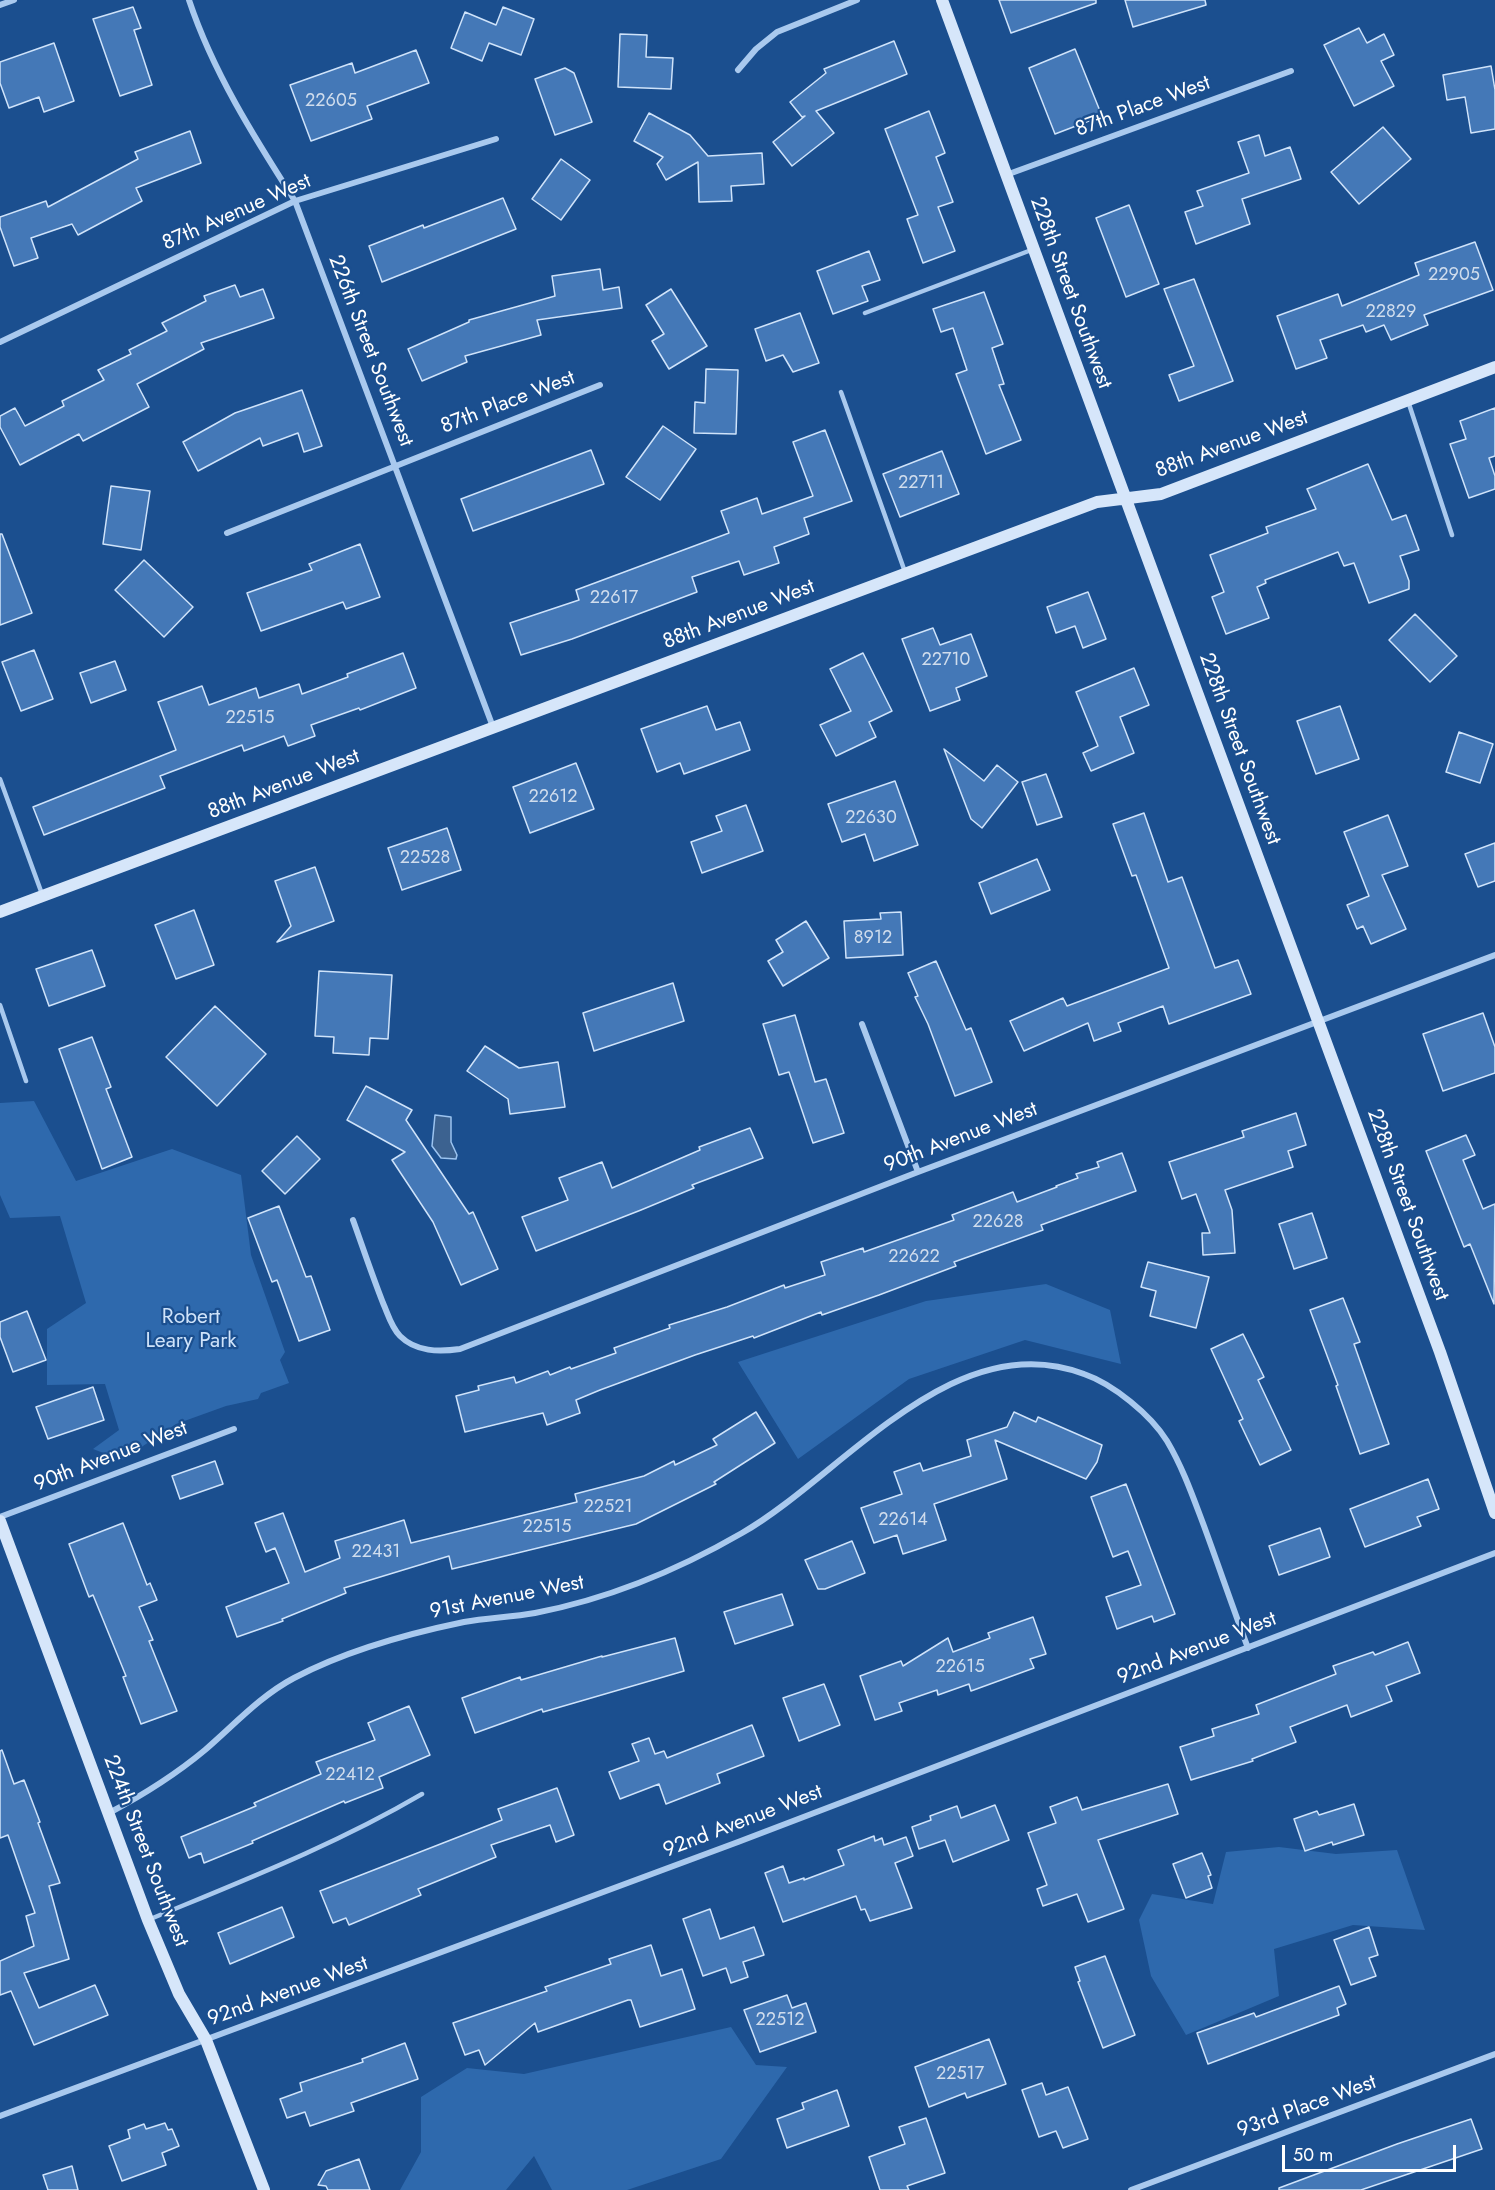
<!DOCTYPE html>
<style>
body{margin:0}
#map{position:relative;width:1495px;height:2190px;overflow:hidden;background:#1b4f8f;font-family:Jost,sans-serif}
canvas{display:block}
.scale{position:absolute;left:1282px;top:2145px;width:174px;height:27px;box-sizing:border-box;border:3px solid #fff;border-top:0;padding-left:8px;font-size:18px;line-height:21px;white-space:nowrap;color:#fff;-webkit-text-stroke:4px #1b4f8f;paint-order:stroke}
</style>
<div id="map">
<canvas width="1495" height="2190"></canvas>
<div class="scale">50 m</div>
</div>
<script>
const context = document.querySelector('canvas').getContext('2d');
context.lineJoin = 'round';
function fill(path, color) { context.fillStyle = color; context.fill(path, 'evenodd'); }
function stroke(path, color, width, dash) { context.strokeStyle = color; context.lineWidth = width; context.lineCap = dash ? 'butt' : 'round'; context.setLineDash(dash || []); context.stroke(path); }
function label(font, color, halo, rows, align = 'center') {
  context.font = font + ' Jost,sans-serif'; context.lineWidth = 4.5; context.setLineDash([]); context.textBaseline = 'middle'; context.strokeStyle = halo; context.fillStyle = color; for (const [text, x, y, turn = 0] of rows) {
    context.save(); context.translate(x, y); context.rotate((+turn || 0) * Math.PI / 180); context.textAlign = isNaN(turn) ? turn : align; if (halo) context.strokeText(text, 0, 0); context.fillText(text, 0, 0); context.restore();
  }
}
fill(new Path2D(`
 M34,1101L76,1181L172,1149L241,1175L251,1255L285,1352L280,1360L289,1383L261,1393L258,1399L226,1406L176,1424L122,1460L93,1449L119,1430L105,1384L47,1385V1329L86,1303L60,1216L10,1218L0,1195V1103Z
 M1046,1284L1110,1310L1121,1364L1025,1340L909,1379L798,1459L738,1362L926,1301Z
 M1279,1847L1336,1854L1397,1850L1425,1930L1353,1925L1274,1949L1279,1996L1186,2035L1151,1976L1139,1920L1152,1894L1213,1904L1226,1852Z
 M731,2027L756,2065L787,2067L721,2159L627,2190H552L534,2156L506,2190H400L421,2152V2097L467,2068L524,2074Z`), '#2e69ad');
const water = new Path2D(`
 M435,1115L451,1117V1142L457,1155L456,1159L441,1158L432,1146Z`);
fill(water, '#3c6290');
stroke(water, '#9cc4f0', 1.5);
const building = new Path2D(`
 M999,0H1096V3L1011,33Z
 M1125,0H1205L1206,5L1133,27Z
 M133,7L141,28L134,30L152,85L120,96L93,19Z
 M503,7L534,19L521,55L489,43L482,61L451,48L465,12L496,25Z
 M1359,28L1367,43L1384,34L1394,55L1381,61L1394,86L1354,106L1324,45Z
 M620,34L647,35L646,57L673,58L671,89L618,87Z
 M894,41L907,74L816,111L834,133L792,166L773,142L805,116L802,117L790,102L826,73L824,69Z
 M54,43L74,101L44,112L39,97L9,108L0,83V62Z
 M1075,49L1102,116L1055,134L1029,68Z
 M416,50L429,83L367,106L372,119L311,141L290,85L352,63L355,73Z
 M1491,66L1495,90V129L1471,133L1465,97L1447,100L1443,75Z
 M565,68L574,73L592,122L555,135L535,79Z
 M929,111L945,153L936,157L953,202L938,207L955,251L923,263L907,219L918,215L885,129Z
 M649,113L690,135L708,156L762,153L764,184L731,186L732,201L699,202L698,162L666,180L657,164L663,157L634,141Z
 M1383,127L1411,159L1359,204L1331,172Z
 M190,131L201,163L136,188L142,201L78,235L72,224L31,238L38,258L14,266L0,227V217L46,201L48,207L138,159L135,152Z
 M1259,135L1265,156L1290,147L1301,179L1242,199L1250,224L1196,244L1185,212L1203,206L1197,191L1249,173L1238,142Z
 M561,159L590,180L561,220L532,199Z
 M503,198L516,229L382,282L369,246L423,225L424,228Z
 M1129,205L1159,284L1126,297L1096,218Z
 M1475,242L1493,290L1424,315L1428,325L1391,340L1384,325L1366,332L1363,325L1320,340L1327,358L1296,369L1277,316L1338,294L1342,306L1419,275L1415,263Z
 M869,251L880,280L862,286L868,301L833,314L817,271Z
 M600,269L603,290L619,287L622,308L537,320L541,335L465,356L467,362L422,381L408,349L469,322V320L555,296L552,276Z
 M1194,279L1233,381L1179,401L1169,375L1194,366L1164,289Z
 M235,285L240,297L263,289L274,318L201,343L204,349L137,384L149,407L83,441L79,434L20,465L0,427V416L15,408L25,426L64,406L62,401L104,380L98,370L131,354L129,350L167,331L162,323L206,301L204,296Z
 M671,289L707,346L669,369L652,341L664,334L646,305Z
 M984,292L1003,344L992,348L1004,384L999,385L1021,440L986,454L956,374L967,370L953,328L941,332L933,309Z
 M800,313L819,363L793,372L783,355L766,361L755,329Z
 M706,369L738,370L736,434L694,433L695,402L705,403Z
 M302,390L322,446L304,452L298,433L263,446L260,438L198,471L183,442L235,413Z
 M1495,408V456L1489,458L1495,476V489L1469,498L1450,444L1466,439L1460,421Z
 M663,426L696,449L660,500L626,477Z
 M825,430L852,501L804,518L809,534L774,547L779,563L744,575L739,561L692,577L697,592L572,639L521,655L510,623L579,600L576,590L729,533L721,511L757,498L762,514L813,496L793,442Z
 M591,450L604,484L473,531L461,499Z
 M942,451L959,494L900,517L883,474Z
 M1368,464L1392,520L1406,515L1419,550L1400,556L1409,581V589L1369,603L1354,563L1344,566L1338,552L1265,580L1266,583L1257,587L1269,618L1226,634L1212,597L1224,592L1210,555L1268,533L1266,527L1316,509L1307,489Z
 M111,486L150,491L141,550L103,544Z
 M0,534H2L32,613L0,625Z
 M360,544L380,597L346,609L343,602L261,631L247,593L312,570L309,564Z
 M144,560L193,607L164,637L115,590Z
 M1088,592L1106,639L1083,648L1075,626L1056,633L1047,607Z
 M1415,614L1457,656L1430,682L1389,640Z
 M933,628L940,645L971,634L987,676L956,688L960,700L930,711L902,639Z
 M34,650L53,699L21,711L2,662Z
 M403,653L416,688L360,710L359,708L311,725L315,736L288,746L284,736L244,751L242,745L160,776L165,788L44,835L33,807L176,750L158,702L202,686L209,705L256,688L259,698L299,684L302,694L348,677L347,674Z
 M863,653L892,711L869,722L876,737L836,756L820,725L851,711L830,669Z
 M115,661L126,690L91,703L80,673Z
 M1134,668L1149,705L1120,717L1134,753L1091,771L1083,753L1098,746L1076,692Z
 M707,706L716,730L740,722L750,750L684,774L680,763L657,772L641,729Z
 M1340,706L1359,759L1316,774L1297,721Z
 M1459,732L1493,744L1480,783L1446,772Z
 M944,749L984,781L997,765L1018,782L982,828L971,819Z
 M576,763L594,809L530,833L513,787Z
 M1046,774L1062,817L1037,825L1022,782Z
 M895,781L918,845L874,861L865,834L842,842L828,804Z
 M746,805L763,851L702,873L691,842L722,831L716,816Z
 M1144,813L1168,882L1182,877L1215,968L1238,960L1251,994L1169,1024L1163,1006L1118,1023L1121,1031L1094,1041L1088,1023L1024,1051L1010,1021L1063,998L1067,1006L1169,968L1136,875L1132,876L1113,824Z
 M1388,815L1408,866L1382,875L1406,929L1371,944L1363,926L1357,929L1347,905L1369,896L1344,832Z
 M447,828L461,870L402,890L388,848Z
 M1495,843V881L1478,887L1465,854Z
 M1037,859L1050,890L991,914L979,883Z
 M315,867L334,921L277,942L291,926L275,881Z
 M194,910L214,965L176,979L155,925Z
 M901,912L903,955L846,958L844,921L881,919L880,913Z
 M806,921L829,958L783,986L768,961L783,952L776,940Z
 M92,950L105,986L49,1006L36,969Z
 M936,961L966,1030L971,1028L992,1082L955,1096L928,1024L915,997L918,996L908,973Z
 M319,971L392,975L388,1039L370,1038L369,1055L333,1053L334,1037L315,1036Z
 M673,983L684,1021L594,1051L583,1013Z
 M215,1006L266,1054L217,1106L166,1057Z
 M1483,1013L1495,1047V1073L1443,1091L1423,1034Z
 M795,1015L815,1082L826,1079L844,1133L813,1143L789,1072L779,1075L763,1024Z
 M92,1037L111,1087L106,1089L132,1157L102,1169L59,1049Z
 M485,1046L519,1068L558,1062L565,1107L510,1114L508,1099L467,1071Z
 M366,1086L412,1110L406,1120L469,1214L473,1212L498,1269L461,1285L433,1222L392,1160L405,1152L347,1120Z
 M1296,1113L1306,1145L1288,1151L1293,1167L1225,1190L1232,1210L1235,1253L1203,1255L1202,1233H1210L1196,1194L1182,1199L1169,1162L1244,1137L1242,1131Z
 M750,1128L763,1158L692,1185L694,1188L641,1210L536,1251L522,1217L568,1200L559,1178L602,1162L612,1188L700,1150L699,1147Z
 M1466,1135L1475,1155L1463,1160L1483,1209L1495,1204L1494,1304L1470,1244L1464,1247L1426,1151Z
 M297,1136L320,1159L285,1194L262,1171Z
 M1122,1153L1136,1191L1041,1225L1043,1230L954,1262L956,1266L879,1295L822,1315L821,1312L754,1338L753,1336L695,1355L600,1390L576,1400L580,1413L547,1425L543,1413L465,1432L456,1396L479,1390L478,1386L514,1377L516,1383L548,1371L550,1375L570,1367L571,1369L616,1353L614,1348L670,1328L669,1325L727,1307L784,1285L785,1288L825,1275L821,1262L863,1248L864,1252L954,1220L952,1215L1013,1192L1017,1202L1057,1187L1056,1186L1078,1178L1076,1174L1099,1167L1097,1162Z
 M279,1206L306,1277L311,1276L330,1330L299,1341L277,1280L272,1282L248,1218Z
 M1312,1213L1327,1258L1294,1269L1279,1224Z
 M1148,1262L1209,1277L1196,1328L1150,1316L1156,1291L1141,1287Z
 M1343,1298L1360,1342L1354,1344L1389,1444L1360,1454L1336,1386L1338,1385L1310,1310Z
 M27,1311L46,1360L13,1372L0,1337V1322Z
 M1243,1334L1264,1377L1258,1380L1291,1450L1260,1465L1239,1421L1243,1419L1211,1349Z
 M93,1387L104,1420L48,1439L36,1407Z
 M756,1412L775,1443L714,1482L716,1484L636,1524L452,1569L449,1556L344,1588L346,1593L282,1619L283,1621L237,1637L226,1607L289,1583L275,1548L266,1552L255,1523L283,1513L305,1572L340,1558L335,1541L404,1520L411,1543L577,1502L575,1494L644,1476L674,1461L675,1465L717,1445L713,1439Z
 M1014,1412L1036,1422L1038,1417L1102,1445L1097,1462L1086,1479L995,1440L1007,1479L934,1504L946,1540L903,1554L897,1535L874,1543L861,1508L902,1494L894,1472L920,1463L923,1471L971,1456L967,1440L1007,1427Z
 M215,1461L223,1484L180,1499L172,1476Z
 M1428,1479L1439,1509L1417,1517L1421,1526L1365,1547L1350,1509Z
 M1126,1484L1175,1614L1154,1622L1152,1616L1117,1629L1106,1597L1141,1585L1128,1551L1113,1557L1091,1497Z
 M123,1523L147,1585L150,1583L157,1600L139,1607L153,1640L149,1641L177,1711L141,1724L123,1677L126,1676L93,1595L89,1597L69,1544Z
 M1320,1528L1330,1557L1279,1575L1269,1546Z
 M852,1541L865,1573L825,1589H818L805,1560Z
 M782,1594L793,1625L735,1644L724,1612Z
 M1033,1617L1046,1654L1030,1659L1034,1668L971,1691L969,1684L938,1695L937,1690L899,1703L902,1711L875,1720L860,1676L901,1661L903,1666L948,1638L953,1652L990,1638L988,1633Z
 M675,1638L684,1671L543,1712L542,1709L475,1733L462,1698L520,1677L521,1680L602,1656V1657Z
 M1408,1642L1420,1673L1386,1686L1392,1701L1351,1717L1347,1705L1290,1727L1296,1742L1252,1759L1253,1761L1191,1780L1180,1747L1214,1736L1212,1729L1259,1714L1256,1705L1336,1674L1333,1666L1373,1652L1375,1655Z
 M824,1684L840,1725L799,1741L783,1698Z
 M409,1706L430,1755L379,1777L383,1788L345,1803L344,1801L252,1841L253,1843L204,1863L201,1853L189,1858L181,1837L256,1806L254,1803L321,1774L316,1762L375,1740L368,1723Z
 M752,1725L764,1756L717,1774L720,1783L666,1804L659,1784L620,1799L609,1772L639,1761L632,1744L649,1738L655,1754L664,1751L667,1758Z
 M2,1750L14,1784L24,1780L40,1822L38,1823L60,1883L49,1886L69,1959L24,1973L39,2008L95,1985L108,2015L34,2045L11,1991L0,1995V1961L34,1946L26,1916L35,1913L8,1835L0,1838V1751Z
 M1168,1784L1178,1814L1098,1840L1124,1909L1088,1922L1077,1894L1043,1906L1037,1889L1047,1885L1028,1833L1056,1823L1050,1807L1077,1797L1082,1810Z
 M557,1788L574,1835L556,1842L550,1825L491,1845L496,1857L418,1889L421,1895L349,1925L346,1918L333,1923L320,1891L502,1820L498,1809Z
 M1354,1804L1364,1835L1333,1845L1332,1842L1305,1851L1294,1819L1317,1811L1319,1815Z
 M995,1805L1009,1840L953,1862L945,1840L919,1849L912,1827L931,1820L930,1816L957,1806L961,1818Z
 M874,1836L875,1841L882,1838L884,1845L906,1837L913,1856L895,1863L912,1908L870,1921L865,1909L861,1910L856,1896L783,1922L765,1873L783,1866L789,1883L804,1878V1880L844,1865L838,1850Z
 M1202,1853L1211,1875L1208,1876L1212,1888L1186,1898L1173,1864Z
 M282,1907L294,1937L230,1964L218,1933Z
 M710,1909L720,1939L754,1927L764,1955L743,1962L748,1977L731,1983L726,1968L703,1976L683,1919Z
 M1369,1927L1378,1955L1369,1958L1376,1976L1351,1985L1334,1940Z
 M651,1945L661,1976L682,1969L695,2009L640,2027L631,2000H628L538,2032L535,2023L485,2065L479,2050L465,2055L453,2023L547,1991L545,1987L611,1964L609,1959Z
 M1105,1956L1135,2035L1103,2048L1078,1982L1080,1981L1075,1967Z
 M1339,1986L1346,2004L1337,2008L1339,2015L1208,2064L1197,2033L1254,2013L1256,2017Z
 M787,1995L792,2008L806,2003L816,2032L760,2052L744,2010Z
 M989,2039L1006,2084L967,2098L965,2093L929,2107L915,2067Z
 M405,2043L418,2079L351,2103L354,2111L310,2126L305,2112L287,2118L280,2099L302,2091L300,2083L363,2062L362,2059Z
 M1042,2083L1046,2095L1068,2087L1088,2139L1063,2148L1056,2131L1039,2137L1022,2090Z
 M837,2090L849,2126L787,2148L777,2119L804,2109L802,2103Z
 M926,2118L945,2173L907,2186L909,2190H880L869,2157L905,2144L899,2127Z
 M1471,2119L1482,2149L1361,2190H1279V2188L1397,2144Z
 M165,2123L168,2130L172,2129L179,2146L162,2153L166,2165L122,2181L109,2146L130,2138L128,2130L144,2124L146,2129Z
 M359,2159L370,2190H328L326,2186L318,2185L326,2171Z
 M72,2166L78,2190H48L43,2175Z`);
fill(building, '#4478b7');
stroke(building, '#cfe3fa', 1.5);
stroke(new Path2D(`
 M865,313L1034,249
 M841,392L905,572
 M1408,401L1452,535
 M0,779L42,894
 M0,1005L26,1081
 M148,1920C242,1881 335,1845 422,1794`), '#a9c9ee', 4.5);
stroke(new Path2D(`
 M189,0C213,72 254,137 295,201L493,727
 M0,5L14,0
 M738,70L756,49L777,32L857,0
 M1006,175L1291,71
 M0,342L295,201L496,139
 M227,533L600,385
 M862,1024L918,1172
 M353,1220C363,1248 372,1275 383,1303C388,1314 391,1327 400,1336C416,1352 439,1352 460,1349L918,1172L1495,955
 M0,1517L234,1429
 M109,1813C143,1795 175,1775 205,1750C234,1725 260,1696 294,1678C347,1650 406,1634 464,1622C488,1618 512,1617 535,1613C608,1599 678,1570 742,1533C843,1475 953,1324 1084,1374C1113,1384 1151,1415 1167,1441C1183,1468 1193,1497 1204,1526C1219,1567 1233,1608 1248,1648
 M0,2116L738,1842L1495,1553
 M1131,2190L1495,2054`), '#a9c9ee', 6);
stroke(new Path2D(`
 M942,0L1440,1352L1495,1513
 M0,912L1097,502L1161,494L1495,367
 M0,1521L148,1920L179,1994L206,2040L264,2190`), '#d6e6fa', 12);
label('18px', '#d0dded', null, [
 ["22605",331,102],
 ["22905",1454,276],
 ["22829",1391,313],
 ["22711",921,484],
 ["22617",614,599],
 ["22710",946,661],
 ["22515",250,719],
 ["22612",553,798],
 ["22630",871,819],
 ["22528",425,859],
 ["8912",873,939],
 ["22628",998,1223],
 ["22622",914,1258],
 ["22521",608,1508],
 ["22614",903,1521],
 ["22515",547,1528],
 ["22431",376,1553],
 ["22615",960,1668],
 ["22412",350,1776],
 ["22512",780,2021],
 ["22517",960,2075]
]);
label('21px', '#fff', '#1b4f8f', [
 ["87th Place West",1143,107,-20],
 ["87th Avenue West",237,213,-24],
 ["228th Street Southwest",1070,293,70],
 ["226th Street Southwest",370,351,69],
 ["87th Place West",508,403,-21],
 ["88th Avenue West",1232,445,-20],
 ["88th Avenue West",739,615,-21],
 ["228th Street Southwest",1239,749,70],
 ["88th Avenue West",284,785,-21],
 ["90th Avenue West",961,1138,-21],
 ["228th Street Southwest",1407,1205,70],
 ["90th Avenue West",111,1457,-21],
 ["91st Avenue West",507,1598,-11],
 ["92nd Avenue West",1197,1649,-21],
 ["92nd Avenue West",743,1822,-21],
 ["224th Street Southwest",145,1851,69],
 ["92nd Avenue West",288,1992,-20],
 ["93rd Place West",1307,2107,-20]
]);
label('21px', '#cfe3fa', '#1b4f8f', [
 ["Robert",191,1318],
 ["Leary Park",191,1342]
]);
</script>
